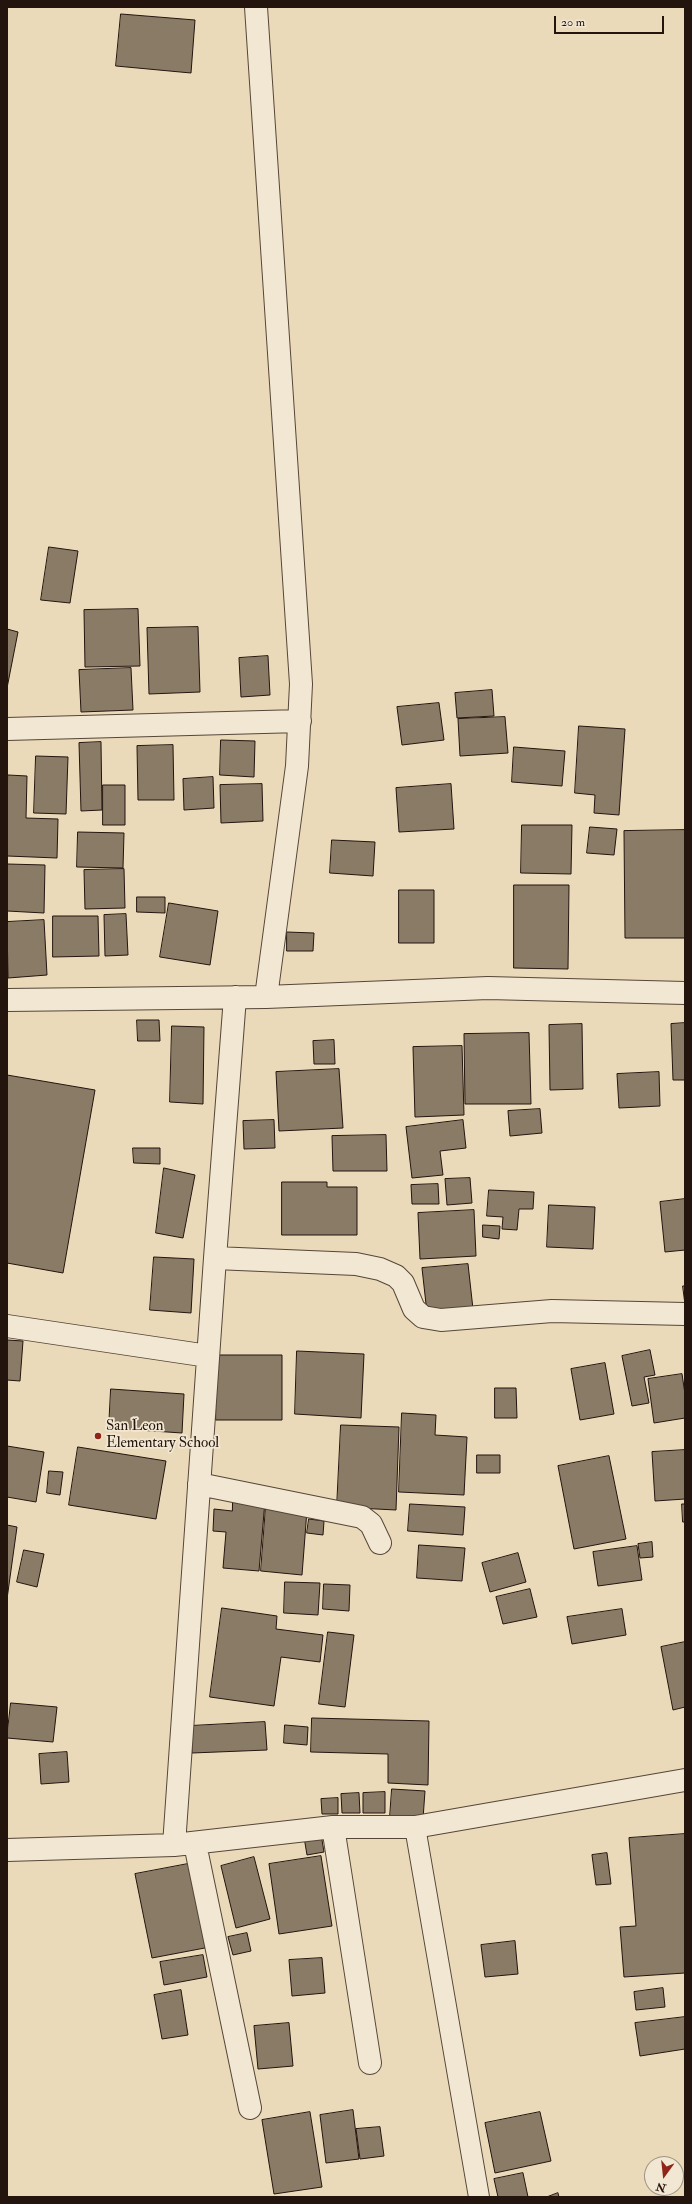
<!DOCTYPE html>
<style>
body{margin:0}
#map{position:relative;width:692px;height:2204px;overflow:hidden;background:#eadab9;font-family:"IM FELL Double Pica",serif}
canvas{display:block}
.frame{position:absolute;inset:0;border:8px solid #23150e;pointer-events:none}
.north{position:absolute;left:644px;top:2156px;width:40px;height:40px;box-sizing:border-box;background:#f1e7d2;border:1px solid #9f9384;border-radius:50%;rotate:195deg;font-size:11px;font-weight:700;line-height:16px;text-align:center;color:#23150e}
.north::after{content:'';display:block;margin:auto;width:14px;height:18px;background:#8f2418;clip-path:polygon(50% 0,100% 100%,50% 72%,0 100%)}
.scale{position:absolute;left:554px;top:16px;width:110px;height:18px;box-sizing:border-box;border:2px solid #23150e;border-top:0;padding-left:5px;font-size:12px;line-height:14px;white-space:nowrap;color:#23150e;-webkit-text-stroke:3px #f1e7d2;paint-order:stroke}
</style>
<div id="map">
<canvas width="692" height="2204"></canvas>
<div class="frame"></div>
<div class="north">N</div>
<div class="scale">20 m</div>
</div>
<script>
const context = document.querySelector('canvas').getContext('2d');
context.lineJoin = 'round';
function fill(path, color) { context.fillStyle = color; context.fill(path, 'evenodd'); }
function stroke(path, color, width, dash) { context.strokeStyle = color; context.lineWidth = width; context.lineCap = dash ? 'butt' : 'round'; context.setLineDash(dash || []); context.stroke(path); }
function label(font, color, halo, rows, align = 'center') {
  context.font = font + ' "IM FELL Double Pica",serif'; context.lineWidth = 3.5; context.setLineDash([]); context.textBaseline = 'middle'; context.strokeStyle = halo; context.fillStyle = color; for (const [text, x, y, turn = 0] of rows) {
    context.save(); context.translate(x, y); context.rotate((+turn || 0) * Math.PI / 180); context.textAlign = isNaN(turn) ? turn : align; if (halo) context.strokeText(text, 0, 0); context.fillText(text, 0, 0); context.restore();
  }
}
const building = new Path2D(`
 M121,14L195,20L191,73L116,66Z
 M49,547L78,551L70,603L41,600Z
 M138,609L140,666L85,667L84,610Z
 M198,627L200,692L149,694L147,628Z
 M7,629L18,632L7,688Z
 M268,656L270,695L241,697L239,658Z
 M131,668L133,710L81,712L79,670Z
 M492,690L494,716L457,718L455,693Z
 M439,703L444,740L402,745L397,707Z
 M505,717L508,753L460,756L458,719Z
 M579,726L625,729L619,815L594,813L595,795L575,793Z
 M221,740L255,741L254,777L220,775Z
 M101,742L102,810L81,811L79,743Z
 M173,745L174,800H138L137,746Z
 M514,747L565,751L562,786L512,782Z
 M36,756L68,757L66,814L34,813Z
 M8,775L27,776L26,818L58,819L57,858L7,856Z
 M213,777L214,808L184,810L183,779Z
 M262,784L263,821L221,823L220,785Z
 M451,784L454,829L399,832L396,788Z
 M103,785H125V825H103Z
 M522,825H572L571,874L521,873Z
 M590,827L617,829L614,855L587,853Z
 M685,830V938H625L624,831Z
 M78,832L124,833L123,868L77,867Z
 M332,840L375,842L373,876L330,873Z
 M7,864L45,865L44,913L7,911Z
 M124,869L125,908L85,909L84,870Z
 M514,885H569L568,969L514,968Z
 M399,890H434V943H399Z
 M137,897H165V913L137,912Z
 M169,903L218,911L210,965L160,957Z
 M126,914L128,955L105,956L104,915Z
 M53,916H98L99,956L53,957Z
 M44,920L47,975L8,978L7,922Z
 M287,932L314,933L313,951H287Z
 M137,1020H159L160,1041H138Z
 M685,1023V1080H673L671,1024Z
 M582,1024L583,1089L550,1090L549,1025Z
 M172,1026L204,1027L203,1104L170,1102Z
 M529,1033L531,1104H465L464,1034Z
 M334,1040L335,1064H314L313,1041Z
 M462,1046L464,1115L415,1117L413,1047Z
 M339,1069L343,1128L279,1131L276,1072Z
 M659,1072L660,1106L619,1108L617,1074Z
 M7,1075L95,1090L63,1273L7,1263Z
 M540,1109L542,1133L510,1136L508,1111Z
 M274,1120L275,1148L244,1149L243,1121Z
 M463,1120L466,1148L440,1151L443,1175L412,1178L406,1127Z
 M386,1135L387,1171H333L332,1136Z
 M133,1148H160V1164L134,1163Z
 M164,1168L195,1175L183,1238L156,1233Z
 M470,1178L472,1203L447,1205L445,1179Z
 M282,1182H327V1187H357V1235H282Z
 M438,1184L439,1204H412L411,1185Z
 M489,1190L534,1192L533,1209H519L517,1230L502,1229L503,1217L487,1216Z
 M685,1199V1250L665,1252L660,1202Z
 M549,1205L595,1207L593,1249L547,1247Z
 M474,1210L476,1256L420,1259L418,1213Z
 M483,1225L500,1226L499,1239L483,1237Z
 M154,1257L194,1259L191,1313L150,1310Z
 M468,1264L473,1309L427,1313L422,1268Z
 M683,1286H685V1304Z
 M7,1340L23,1341L20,1381L7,1380Z
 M650,1350L655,1375L644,1377L649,1403L632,1406L622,1356Z
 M297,1351L364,1354L361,1418L295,1414Z
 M216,1355H282V1420H216Z
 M605,1363L614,1414L580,1420L571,1369Z
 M682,1374L685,1394V1418L654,1423L648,1379Z
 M495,1388H516L517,1418H495Z
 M111,1389L184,1394L182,1433L109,1428Z
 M402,1413L436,1415L435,1435L467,1437L464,1495L399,1492Z
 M341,1425L399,1427L396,1510L337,1507Z
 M7,1446L44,1452L36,1502L7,1497Z
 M78,1447L166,1461L156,1519L69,1505Z
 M685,1450V1499L655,1501L652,1452Z
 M477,1455H500V1473H477Z
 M609,1456L626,1539L574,1549L558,1466Z
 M49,1471L63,1472L60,1495L47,1493Z
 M233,1499L265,1501L259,1571L223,1568L226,1532L213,1531L214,1509L232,1511Z
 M410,1504L465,1507L463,1535L408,1531Z
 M682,1504H685V1522H683Z
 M266,1506L307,1510L302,1575L261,1571Z
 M309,1519L324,1521L323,1535L307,1533Z
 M7,1525L17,1527L7,1599Z
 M652,1542L653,1557L640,1558L638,1544Z
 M419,1545L465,1548L462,1581L417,1578Z
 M637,1546L642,1580L598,1586L593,1552Z
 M24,1550L44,1554L37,1587L17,1582Z
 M518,1553L526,1582L490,1592L482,1563Z
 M285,1582L320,1583L318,1615L284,1613Z
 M324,1584L350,1585L349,1611L323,1609Z
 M530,1589L537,1617L503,1624L496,1597Z
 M222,1608L277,1616L276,1629L323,1635L320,1662L281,1657L274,1706L210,1697Z
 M622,1609L626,1635L572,1644L567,1617Z
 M328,1632L354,1635L345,1707L319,1704Z
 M685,1642V1707L673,1710L661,1647Z
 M11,1703L57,1707L53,1742L7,1738Z
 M312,1718L429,1721L428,1785L388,1783V1754L311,1752Z
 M265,1722L267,1750L192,1753L190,1726Z
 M285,1725L308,1727L307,1745L284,1743Z
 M67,1752L69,1782L41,1784L39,1754Z
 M392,1789L425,1791L423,1819L390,1817Z
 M385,1792V1813H363V1793Z
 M359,1793L360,1813H342L341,1794Z
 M338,1798V1814H322L321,1799Z
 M321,1834L324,1852L307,1855L304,1837Z
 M685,1834V1973L624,1977L620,1927L636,1926L629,1838Z
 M607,1853L611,1884L596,1885L592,1855Z
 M321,1856L332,1926L279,1934L269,1864Z
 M254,1857L270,1919L236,1928L221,1866Z
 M193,1863L210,1947L152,1958L135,1874Z
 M247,1933L251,1951L233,1955L228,1937Z
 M515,1941L518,1974L485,1977L481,1945Z
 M203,1955L207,1977L164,1985L160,1962Z
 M322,1958L325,1993L292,1996L289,1960Z
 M663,1988L665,2007L636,2010L634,1992Z
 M181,1990L188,2035L162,2039L154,1995Z
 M685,2017V2049L640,2056L635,2023Z
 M289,2023L293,2066L258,2069L254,2026Z
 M353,2110L359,2159L326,2163L320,2115Z
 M310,2112L322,2187L274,2194L262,2120Z
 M540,2112L551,2161L495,2173L485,2123Z
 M380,2127L384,2156L360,2159L356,2129Z
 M523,2173L528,2197H498L494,2179Z
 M558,2193L559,2197H547Z`);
fill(building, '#8a7b67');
stroke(building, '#23150e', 1);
const service = new Path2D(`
 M415,1827L479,2197`);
const minor = new Path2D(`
 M256,7L301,684L297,766L266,997
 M7,729L300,721
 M7,1000L266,997L488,988L685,993
 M215,1258L356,1264L380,1269L396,1276L403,1283L414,1309L423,1317L441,1320L552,1311L685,1314
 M7,1326L208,1356
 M199,1484L362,1517L371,1524L380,1543
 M333,1827L370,2063
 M195,1844L250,2108
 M174,1845L215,1258L235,997
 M7,1850L174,1845L333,1827H415L685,1780`);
stroke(service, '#554639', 22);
stroke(minor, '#554639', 24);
stroke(service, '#f1e7d2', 20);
stroke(minor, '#f1e7d2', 22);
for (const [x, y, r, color] of [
 [98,1436,4,"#8f2418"]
]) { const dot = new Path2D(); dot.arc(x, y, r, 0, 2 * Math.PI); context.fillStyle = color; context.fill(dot); stroke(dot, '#f1e7d2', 1.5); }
label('15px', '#23150e', '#f1e7d2', [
 ["San Leon",106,1427],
 ["Elementary School",106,1444]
], 'left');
</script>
